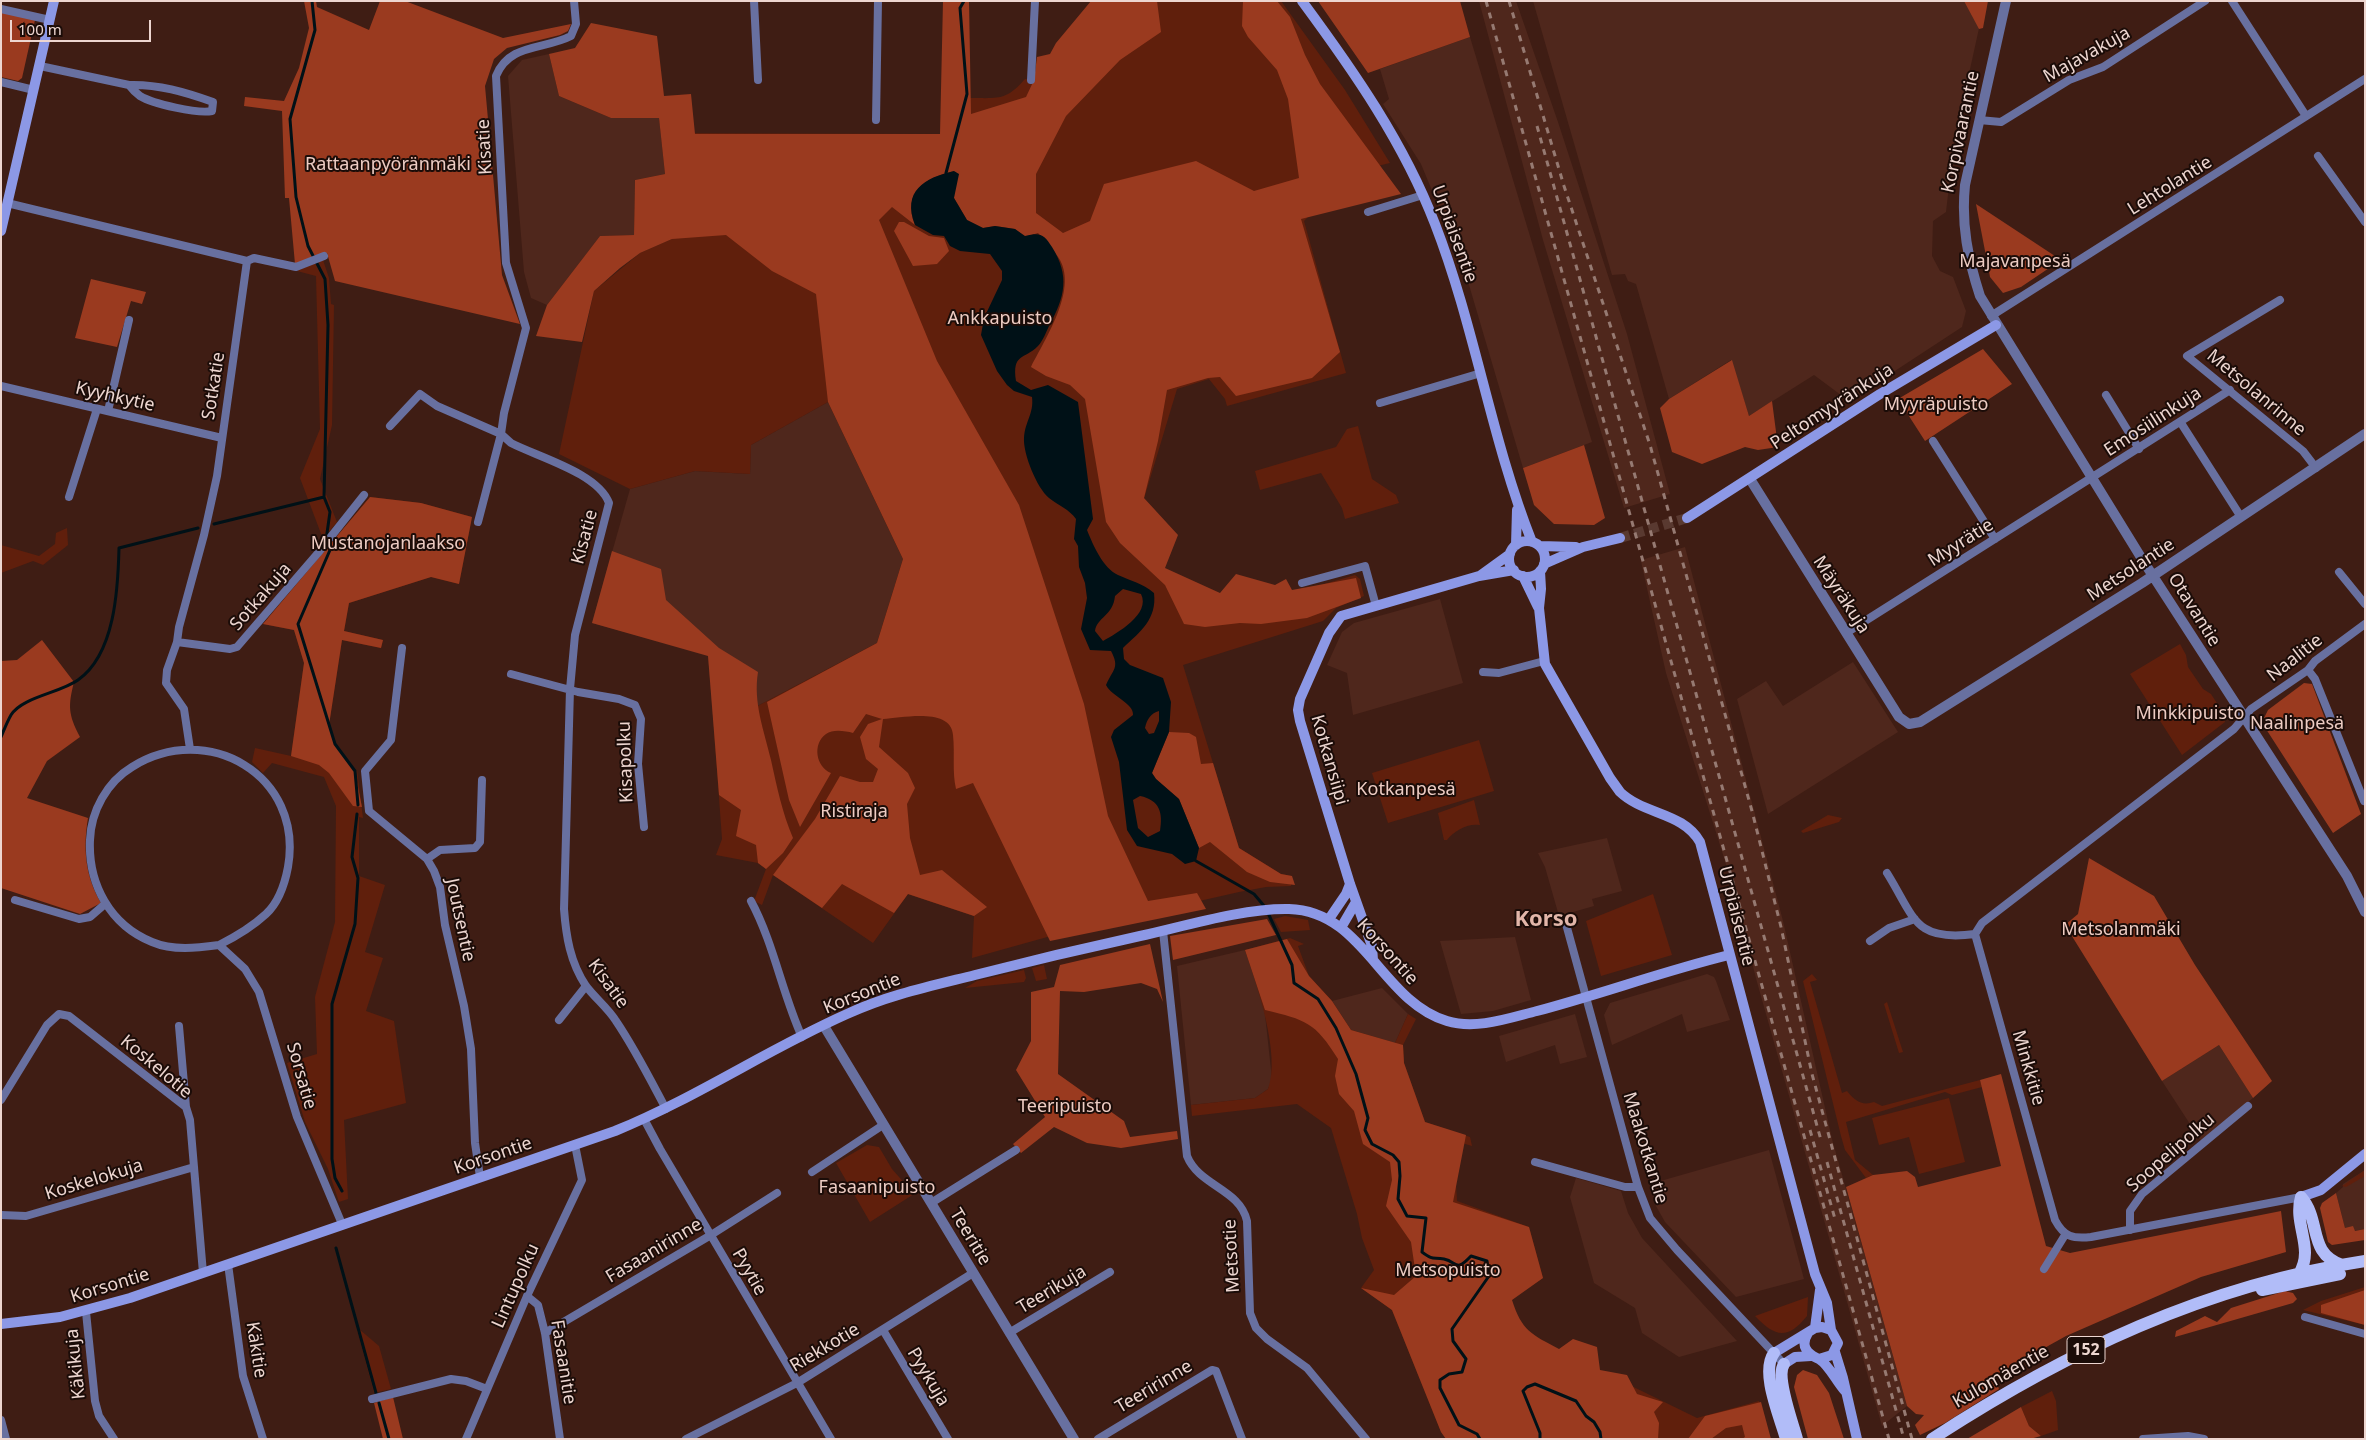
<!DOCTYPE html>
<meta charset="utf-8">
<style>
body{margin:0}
#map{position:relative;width:2366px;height:1440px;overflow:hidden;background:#3f1d14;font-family:"Noto Sans",sans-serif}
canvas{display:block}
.frame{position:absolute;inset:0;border:2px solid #edd6d0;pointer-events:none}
.scale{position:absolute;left:10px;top:20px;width:141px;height:22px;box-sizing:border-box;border:2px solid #edd6d0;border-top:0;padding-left:6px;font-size:15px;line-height:18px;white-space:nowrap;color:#edd6d0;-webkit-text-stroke:4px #1b0c08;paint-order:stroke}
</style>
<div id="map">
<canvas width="2366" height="1440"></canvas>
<div class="frame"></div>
<div class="scale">100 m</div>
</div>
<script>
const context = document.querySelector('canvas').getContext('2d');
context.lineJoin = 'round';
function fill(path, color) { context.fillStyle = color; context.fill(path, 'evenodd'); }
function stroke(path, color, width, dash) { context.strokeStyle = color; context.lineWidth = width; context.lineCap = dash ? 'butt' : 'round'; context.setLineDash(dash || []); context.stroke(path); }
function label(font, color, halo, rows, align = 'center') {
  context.font = font + ' "Noto Sans",sans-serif'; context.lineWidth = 4; context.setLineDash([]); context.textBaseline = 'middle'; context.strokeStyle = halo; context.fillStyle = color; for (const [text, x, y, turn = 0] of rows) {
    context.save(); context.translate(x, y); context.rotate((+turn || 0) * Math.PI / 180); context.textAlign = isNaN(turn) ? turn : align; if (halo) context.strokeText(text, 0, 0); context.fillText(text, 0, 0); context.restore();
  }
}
fill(new Path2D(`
 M1479,1H1516L1558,122L1627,334L1670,494L1624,508L1543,240Z
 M1533,1H1985L1954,142L1946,212L1933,221L1932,256L1940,271L1953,277L1966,311L1962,327L1849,401L1814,375L1749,416L1731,360L1669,399L1636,284L1628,281L1625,274L1612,275Z
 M1470,37L1592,442L1523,468L1464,268L1421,164L1383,104L1389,99L1380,69Z
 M549,54L559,96L611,118L659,117L665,174L635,180L634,235L600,236L547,305L531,298L524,272L508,76L522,60Z
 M828,402L903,559L877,643L714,729L708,655L592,623L630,489L695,471L750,474L751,445Z
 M1685,547L1783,921L1832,1139L1907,1406L1882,1426L1757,982L1730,877L1666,673L1642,566L1641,560Z
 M1440,599L1463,683L1353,715L1347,673L1327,665L1342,632L1354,623Z
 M1853,662L1898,732L1768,814L1737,699L1766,681L1783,706Z
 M1607,838L1622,891L1592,899L1594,906L1559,916L1545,867L1538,853Z
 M1515,937L1531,1000L1493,1011L1461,1014L1440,941Z
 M1245,950L1264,1005L1272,1079L1268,1089L1255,1098L1191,1105L1177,966Z
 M1707,974L1714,977L1716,981L1730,1020L1687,1032L1682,1014L1612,1045L1604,1015L1610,1003Z
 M1382,988L1408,1014L1395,1043L1351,1030L1332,1001Z
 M1575,1014L1587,1057L1560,1064L1555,1045L1506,1062L1499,1036Z
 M2219,1045L2253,1098L2201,1141L2162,1081Z
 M1769,1150L1804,1279L1736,1297L1665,1222L1656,1206L1650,1184Z
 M2365,1170V1229L2354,1231L2345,1228L2336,1193L2343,1187V1184Z
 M1576,1178L1621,1191L1628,1213L1642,1238L1737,1341L1679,1357L1642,1333L1635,1308L1594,1283L1570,1197Z`), '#4f271c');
fill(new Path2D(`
 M1091,1H1281L1345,90L1390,163L1352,172L1304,221L1346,373L1227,406L1225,399L1209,379L1177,389L1143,502L1131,551L1224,622L1297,592L1355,575L1360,579L1364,596L1336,608L1323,621L1183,665L1239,848L1281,874L1292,876L1291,886L1266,887L1239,892L1076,929L972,958L974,916L908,894L873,943L773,875L762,905L754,901L766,869L758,863L716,855L722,839L714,729L877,643L903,559L828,402L751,445L750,474L695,471L630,489L559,454L594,291L640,253L672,239L662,133L941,134L964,120L970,98C998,98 1006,101 1025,79L1052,82Z
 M323,260L329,278L331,304L334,305L332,425L320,479L337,522L323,539L300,478L320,429L316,276L297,271Z
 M1358,426L1372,479L1396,495L1399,503L1345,519L1342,508L1321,473L1260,490L1255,471L1336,447L1347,429Z
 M370,497L421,503L472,517L459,584L431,577L349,603L344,631L383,640L381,648L342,640L329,725L335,745L355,772L357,770L363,818L359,817V876L385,885L365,952L383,958L366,1011L394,1021L406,1103L344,1120L348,1199L339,1202L328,1169L305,1122L287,1063L317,1054L315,997L335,922L336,806L324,777L272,763L263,773L252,762L255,748L291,756L304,663L294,630L263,624Z
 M67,528L68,545L43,565L33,561L1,573V545L39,556L55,544L56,533Z
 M2180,644L2186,655L2188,667L2203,689L2211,694L2224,714L2225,722L2182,755L2130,674Z
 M1479,740L1494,791L1388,823L1372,773Z
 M1474,800L1480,825C1467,823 1454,831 1447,840H1444L1438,813Z
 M1828,815L1842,818L1839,822L1803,833L1801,831Z
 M1653,894L1672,955L1601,976L1586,921Z
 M1285,916L1308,920L1310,930L1281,932L1274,919Z
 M1290,938L1304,944L1298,946L1309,976L1332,1001L1351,1030L1395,1043L1408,1014L1416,1019L1403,1045L1404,1063L1425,1122L1470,1137L1472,1146L1462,1143L1454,1151L1457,1201L1529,1227L1543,1278L1510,1300L1519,1331L1697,1418L1759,1401L1770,1439H1446L1441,1432L1392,1310L1361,1288L1374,1270L1362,1238L1357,1214L1331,1128L1297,1104L1192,1116L1191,1105L1255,1098L1268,1089C1281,1055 1257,985 1245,950Z
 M1044,965L1047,979L1036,981L1032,968Z
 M1024,970L1026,978L1024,982L965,988L977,981Z
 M1812,974L1817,980L1810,982L1842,1093L1847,1091C1855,1101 1862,1106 1874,1102L1882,1106L1980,1080L1982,1087L1952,1095L1945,1092L1846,1122L1855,1160L1873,1175L1866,1178L1845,1150L1841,1136L1803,981Z
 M1887,1002L1903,1052L1899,1053L1884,1004Z
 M1949,1098L1965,1162L1919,1174L1909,1137L1879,1145L1872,1118Z
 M867,1145L879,1147L892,1169L914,1194L870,1222L836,1163Z
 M2365,1170V1176L2346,1187L2342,1186Z
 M2365,1287V1325L2303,1310L2321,1301Z
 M1808,1297L1807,1316C1787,1341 1774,1336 1755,1316Z
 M359,1329L379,1346L391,1389L374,1393L357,1330Z
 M2052,1391L2056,1401L2058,1430L2041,1436L2029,1426L2021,1407Z`), '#601f0c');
fill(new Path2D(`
 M304,1H316L317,7L369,30L380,1H405L503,38L571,24L568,31L560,35L507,48L494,59L485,86L502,275L520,324L335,281L327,253L295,264L289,198H285L282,111L244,106L245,97L284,101L299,68L309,28Z
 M943,1H969L971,114L1026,97L1034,80L1037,57L1050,54L1056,43L1091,1H1157L1161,32L1120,60L1066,116L1036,174V213L1063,233L1090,221L1104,184L1196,161L1254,191L1299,178L1288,99L1277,70L1248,37L1242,26L1243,1H1277L1290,17L1305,55L1320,84L1401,194L1301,219L1340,352L1312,378L1236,396L1220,377L1208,378L1167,390L1158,441L1144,498L1178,535L1165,568L1220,593L1236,574L1275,585L1286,579L1292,590L1356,578L1361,598L1307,618L1261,624L1240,623L1205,627L1184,624L1165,585L1120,543L1106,522L1085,399L1070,385L1046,376L1031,367C1045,339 1077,291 1060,260C1054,250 1045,241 1038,233L1025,237L1015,229L995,226L983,228L967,220L954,198V171C925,178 902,192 915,225L892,207L879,220L937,361L1019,505L1084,704L1108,816L1148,901L1197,893L1206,909L1050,941L973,783L956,789C952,771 955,754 953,735C951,707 902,718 883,719L879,747L908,773L915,788L907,804L910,838L920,875L942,870L987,907L974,916L908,894L894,913L842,884L822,908L773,875L815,819L840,776L860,782H873L878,769L866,759L860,737L868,724L882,719L866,714L853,733C845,731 833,729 826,734C812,744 816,767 831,773L800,827L789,800L767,702L877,643L903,559L828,402L816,294L772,271L726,235L672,239L640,253L620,268L594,291L582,342L536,336L547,305L600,236L634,235L635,180L665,174L659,118H611L559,96L549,54L575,48L591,23L657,36L664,96L691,94L695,134H940Z
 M1318,1H1460L1470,37L1368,73Z
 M1964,1H1988L1983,28L1979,29Z
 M1,11L35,20L22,78L18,81L1,77Z
 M1976,204L2061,260L2021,287L2003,293L1990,277Z
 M899,222H904L929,236L944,238L949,251L937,264L913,266L894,231Z
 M91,279L146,292L142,304L131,301L117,347L75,338Z
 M1983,349L2012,384L1925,441L1898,399Z
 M1732,360L1749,416L1772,401L1778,447L1758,450L1745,447L1702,464L1672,452L1660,408L1669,399Z
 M1584,445L1605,518L1594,525L1554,524L1534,505L1523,468Z
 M370,497L421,503L472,517L459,584L431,577L349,603L344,631L383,640L381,648L342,640L329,725L335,745L355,772L362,807L353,806L329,773L319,765L291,756L304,663L294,630L263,624Z
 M612,551L661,569L666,600L719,648L758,672C753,703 764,730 771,760C777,787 782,812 793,838L783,853L766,869L758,863L756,845L736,836L741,810L719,795L708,656L592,623Z
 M42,640L74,682C68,706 68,714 80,737L47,761L27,798L88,818C83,848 85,876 101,903L80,914L1,888V661L17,660Z
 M2304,683L2312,684L2361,814L2333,833L2266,729L2263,720L2268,710Z
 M1169,732L1189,733L1196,737L1201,764L1213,763L1239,848L1281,874L1292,876L1295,885L1270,882L1247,872L1210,842L1199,848L1179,799L1156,779L1152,773Z
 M2089,858L2154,896L2195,965L2272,1081L2253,1098L2219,1045L2162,1081L2065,925L2078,914Z
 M1267,919L1276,935L1173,960L1170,936Z
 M1287,939L1309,976L1332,1001L1351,1030L1403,1045L1404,1063L1425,1122L1466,1135L1453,1202L1529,1227L1543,1278L1512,1300C1522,1331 1531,1334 1559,1349L1573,1339L1597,1347L1600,1370L1627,1375L1637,1394L1663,1402L1654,1412L1659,1423L1658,1439H1446L1441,1432L1392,1310L1361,1288L1394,1295L1416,1276L1411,1242L1386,1206L1392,1180L1390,1162L1363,1144L1354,1111L1339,1094L1335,1076L1338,1059C1315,1022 1306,1020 1265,1010L1245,950Z
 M1150,944L1163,1002L1157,989L1141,983L1084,992L1060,991L1058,1074L1124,1121L1130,1137L1177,1131L1178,1139L1121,1148L1087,1143L1054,1127L1021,1153L1013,1144L1045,1117L1016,1070L1031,1041V992L1054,987L1060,965Z
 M2001,1074L2046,1246L2070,1253L2281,1211L2286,1252L2201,1277L2066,1336L1994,1376L1999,1389L1945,1423L1920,1435L1915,1425L1924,1415L1916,1414L1907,1406L1846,1187L1873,1175L1907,1171L1915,1177L1918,1187L2001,1166L1980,1080Z
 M2336,1193L2345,1228L2353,1226L2355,1231L2365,1229V1240L2332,1245L2328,1242L2320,1208L2322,1203Z
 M2365,1290V1325L2321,1313V1305Z
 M2285,1291L2293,1293L2297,1299L2293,1303L2175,1337L2176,1331L2205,1316L2217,1322L2231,1308Z
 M1803,1370L1817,1375L1829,1393L1844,1439H1808L1794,1387L1797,1375Z
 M393,1397L403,1439H383L374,1403Z
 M1761,1402L1771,1439H1742L1745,1437L1742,1425L1726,1428L1711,1439H1688L1705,1416Z
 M2021,1407L2029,1426L2041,1436L2030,1439H1967Z`), '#9a3a1f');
fill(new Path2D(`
 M954,171L959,174L954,198L967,220L983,228L995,226L1015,229L1025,236C1040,232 1044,234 1052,247C1070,276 1065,297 1049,326C1046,332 1043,341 1038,346C1024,360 1012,353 1016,381L1031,390L1048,385L1078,402L1093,519L1087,530C1093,545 1103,568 1118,575C1131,581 1142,583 1154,593C1157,619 1141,631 1123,648L1124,659L1130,665L1163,678L1171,702L1169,732L1152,773L1156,779L1179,799L1199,848L1196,861L1185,864L1172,854L1137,846L1127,830L1119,762L1111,737L1114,730L1133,715C1134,703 1112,697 1106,685C1113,669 1120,668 1111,651L1090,650L1081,629L1087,598L1085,583L1079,567L1078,546L1074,539L1076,519C1069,509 1059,506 1049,498C1037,488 1023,454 1024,438C1025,421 1034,414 1032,397L1014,391L1007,385L997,371L981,335L984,318L1002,280V271L990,254L960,251L950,246L944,236L933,235L915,225C902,191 924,178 954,171ZM1123,589L1141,594C1151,614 1117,633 1103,641L1095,631C1097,617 1113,616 1115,596ZM1159,711V721L1154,733L1149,734L1145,728C1147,719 1151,713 1159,711ZM1140,796C1160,800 1163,813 1160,831L1148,837L1138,828L1133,800Z`), '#001117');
stroke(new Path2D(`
 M312,1L315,30L290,119L296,197L308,246L325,279L328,325L324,497L330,512L326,540
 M946,173L967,94L960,8L964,1
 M214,524L324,497
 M330,550L298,624L335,744L355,771L358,805
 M1,737C4,730 7,722 11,715C22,697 60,693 78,680C115,654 118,589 119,548L198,528
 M1196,861L1254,894L1265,907
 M1268,913L1292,965L1294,983L1318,999L1336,1028L1356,1074L1368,1118L1365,1130L1372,1144L1393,1155L1399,1162L1400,1176L1398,1199L1407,1216L1426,1218L1422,1252C1434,1261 1432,1257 1444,1259C1458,1262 1455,1273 1471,1256L1487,1261L1489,1276L1452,1329L1453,1341L1466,1359L1462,1372L1449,1374L1440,1380V1388L1459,1425L1477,1434L1480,1439
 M342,1191L335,1178L332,1159V1004L355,924L358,878L352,857L357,814
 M336,1248L376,1393
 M379,1403L389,1439
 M1540,1439V1433L1523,1391L1527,1387L1535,1384L1576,1401L1586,1416L1594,1422L1600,1432L1601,1439`), '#001117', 3);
stroke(new Path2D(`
 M1620,538L1687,518`), '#593930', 10, [10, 5]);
stroke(new Path2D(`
 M574,1L576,24L571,36C544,50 509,43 496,76L506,263L526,328L504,413L501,434L511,443C538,457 598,473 609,503L575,635L570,689L564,909C566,936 570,962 586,986C595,998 608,1008 616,1021C635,1049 650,1079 666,1109
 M754,1L758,80
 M2232,1L2306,116
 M1,9L50,20
 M40,66L129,85C132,89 136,93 140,96C153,104 198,114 212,111L213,102C185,92 158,84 129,85
 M1031,80L1035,1
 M1,82L34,90
 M876,120L878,1
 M1979,120L2001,122L2069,80L2103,67L2205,1
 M2318,156L2365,222
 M7,203L247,261L217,476L204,535L179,627L177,642L167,670L166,683L184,709L190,749
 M1368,212L1423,195
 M247,261L254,258L296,267L324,256
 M2280,300L2187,356L2303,451L2316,468
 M1991,316L2365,79
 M1,386L222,438
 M2106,395L2139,449
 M1380,403L1481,373
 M108,411L129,320
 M2181,423L2241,517
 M390,426L420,394L437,406L501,434L478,522
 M1933,441L1995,539
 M69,497L97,409
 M2339,572L2365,604
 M1302,583L1365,566L1376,606
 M1846,633L2230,390
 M177,642L230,649L237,647L318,553L364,495
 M402,648L391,740L365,771L369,811L427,859L434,871L440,887L445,925L464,1006L471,1049L475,1143L480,1177
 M2308,670L2315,679L2364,801
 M1483,672L1499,673L1544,661
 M511,674L578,692L619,699L635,705L641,719L638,764L644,827
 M427,859L440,850L475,848L480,842L482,780
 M1887,873C1915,918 1914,942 1975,934
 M15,900L79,919L90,917L105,904
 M751,901C774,944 782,993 802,1037
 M1566,924L1638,1187L1650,1218L1677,1250L1784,1364
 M1163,931L1187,1156C1199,1186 1240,1189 1247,1221L1250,1313L1256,1328L1267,1339L1307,1368L1366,1439
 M1870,941L1889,928L1915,919
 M219,945C197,948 173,951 152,942C110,925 88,884 90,840C91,811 107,782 132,767C207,720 304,775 288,867C285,883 279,902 266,914C253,926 235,937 219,945L245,969L259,992L297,1117L342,1224
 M559,1020L586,986
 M179,1026L186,1107
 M1,1100L47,1025L59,1014L69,1016L186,1107L190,1120L203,1273
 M644,1119L660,1149L831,1439
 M1535,1162L1625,1187H1638
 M812,1172L883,1125
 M2301,1197L2091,1237C2073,1239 2064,1237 2055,1220L1975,934L1982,923L2234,729L2251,709L2308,670L2315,661L2365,624
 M931,1203L1016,1150
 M1,1215L26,1216L194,1167
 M2130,1230V1211L2142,1194L2248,1106
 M228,1264L243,1376L263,1439
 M2044,1269L2065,1235
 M527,1296L538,1305L545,1333L560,1439
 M86,1312L95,1401L99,1416L114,1439
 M2305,1317L2365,1334
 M883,1330L948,1439
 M545,1333L711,1235L777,1193
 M1009,1333L1110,1272
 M372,1399L451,1379L466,1381L487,1389
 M1,1420L6,1439
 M466,1439L527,1296L582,1180L575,1145
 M686,1439L797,1383L973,1273
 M1098,1439L1212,1370L1216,1371L1242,1439
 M2143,1439L2188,1436L2204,1439`), '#6870a0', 8);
stroke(new Path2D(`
 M2006,1L1965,185C1961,225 1968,259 1980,296L2142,559L2347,876L2365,912
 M1750,479L1899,717L1909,724L1920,722L2142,583L2365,434
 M824,1026L1074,1439`), '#6870a0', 10);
stroke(new Path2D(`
 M1302,1C1353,70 1404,143 1435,224C1475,327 1491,439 1532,542
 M1,231L54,1
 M1687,518L1880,394L1996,325
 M1509 559a18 18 0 1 1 36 0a18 18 0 1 1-36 0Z
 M1516,545L1517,510
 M1540,546L1576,547
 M1544,564L1583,547L1620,538
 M1540,571L1541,589L1539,608L1545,664L1610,778L1620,792C1644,815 1683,812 1700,842L1815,1274L1827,1303L1831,1330
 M1481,575L1510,554
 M1523,576L1538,607
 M1329,919L1346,894L1350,884
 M1342,926L1356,902
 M1373,960L1372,946L1350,884L1300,721L1298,710L1300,699L1329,633L1341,616L1479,576L1514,570
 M2301,1197L2321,1190L2365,1154
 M1,1324L60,1317L130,1298L615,1131C696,1098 768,1049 847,1014C888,995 931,986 975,975C1030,961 1085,948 1140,936C1185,926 1244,908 1289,909C1364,911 1381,1001 1447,1021C1476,1030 1509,1018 1537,1011C1601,994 1664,971 1729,955
 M1815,1328L1820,1290
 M1808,1333C1805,1338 1803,1344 1806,1349C1809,1355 1813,1356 1819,1359C1829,1365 1836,1381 1845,1391
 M1835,1352L1843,1378L1857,1439
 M1774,1353L1815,1328L1822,1327L1831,1330L1838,1343L1832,1355L1819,1359
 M1784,1364L1795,1357L1811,1356`), '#8c98e6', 10);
stroke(new Path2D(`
 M2301,1197C2322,1221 2307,1253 2342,1265
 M2299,1274C2315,1248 2293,1225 2301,1197
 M2262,1290L2340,1274
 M1774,1353C1760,1372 1780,1417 1786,1439
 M1784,1364C1775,1377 1793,1423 1797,1439
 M1932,1439C2065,1352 2206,1285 2365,1261`), '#b1bcf8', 12);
stroke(new Path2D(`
 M1486,1L1889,1439
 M1509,1L1564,186L1650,445L1752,811L1781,927L1812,1074L1912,1439
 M1537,126L1821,1140
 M1810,1130L1835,1219
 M1827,1162L1904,1439`), '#967a72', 3, [6, 6]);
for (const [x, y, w] of [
 [2086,1350,38]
]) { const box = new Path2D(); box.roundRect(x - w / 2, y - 13.5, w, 27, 4); context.fillStyle = '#1b0c08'; context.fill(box); stroke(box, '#edd6d0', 1); }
label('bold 16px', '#edd6d0', null, [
 ["152",2086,1350]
]);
label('18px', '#edd6d0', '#1b0c08', [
 ["Majavakuja",2087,55,-29],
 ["Korpivaarantie",1961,132,-78],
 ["Kisatie",485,147,-93],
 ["Lehtolantie",2170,186,-32],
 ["Urpiaisentie",1454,234,70],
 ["Sotkatie",214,386,-81],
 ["Metsolanrinne",2256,393,40],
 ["Kyyhkytie",115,397,13],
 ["Peltomyyränkuja",1832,407,-33],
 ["Emosiilinkuja",2153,422,-33],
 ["Kisatie",585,537,-75],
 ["Myyrätie",1961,543,-32],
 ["Metsolantie",2131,570,-33],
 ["Mäyräkuja",1841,595,57],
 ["Sotkakuja",261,597,-49],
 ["Otavantie",2194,610,58],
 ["Naalitie",2295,658,-38],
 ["Kotkansiipi",1329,760,74],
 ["Kisapolku",626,762,-92],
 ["Urpiaisentie",1736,916,76],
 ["Joutsentie",460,920,78],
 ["Korsontie",1387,952,48],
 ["Kisatie",608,984,54],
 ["Korsontie",862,994,-22],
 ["Koskelotie",156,1067,40],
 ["Minkkitie",2028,1068,74],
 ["Sorsatie",301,1076,74],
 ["Maakotkantie",1645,1148,73],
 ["Soopelipolku",2171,1153,-41],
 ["Korsontie",493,1156,-19],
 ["Koskelokuja",94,1180,-17],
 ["Teeritie",970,1237,59],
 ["Fasaanirinne",654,1251,-31],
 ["Metsotie",1232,1256,-93],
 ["Pyytie",749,1272,60],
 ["Korsontie",110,1286,-17],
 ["Lintupolku",516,1286,-66],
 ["Teerikuja",1052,1290,-31],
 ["Riekkotie",825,1348,-31],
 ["Käkitie",256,1350,81],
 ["Fasaanitie",563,1362,81],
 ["Käkikuja",76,1364,-96],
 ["Pyykuja",928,1377,59],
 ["Kulomäentie",2001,1377,-30],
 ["Teeririnne",1154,1387,-31]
]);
label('18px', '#edccc3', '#1b0c08', [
 ["Rattaanpyöränmäki",388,165],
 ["Majavanpesä",2015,262],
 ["Ankkapuisto",1000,319],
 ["Myyräpuisto",1936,405],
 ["Mustanojanlaakso",388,544],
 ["Minkkipuisto",2190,714],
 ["Naalinpesä",2297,724],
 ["Kotkanpesä",1406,790],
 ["Ristiraja",854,812],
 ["Metsolanmäki",2121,930],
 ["Teeripuisto",1065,1107],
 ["Fasaanipuisto",877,1188],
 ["Metsopuisto",1448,1271]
]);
label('bold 22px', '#e2b6a9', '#1b0c08', [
 ["Korso",1546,920]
]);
</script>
